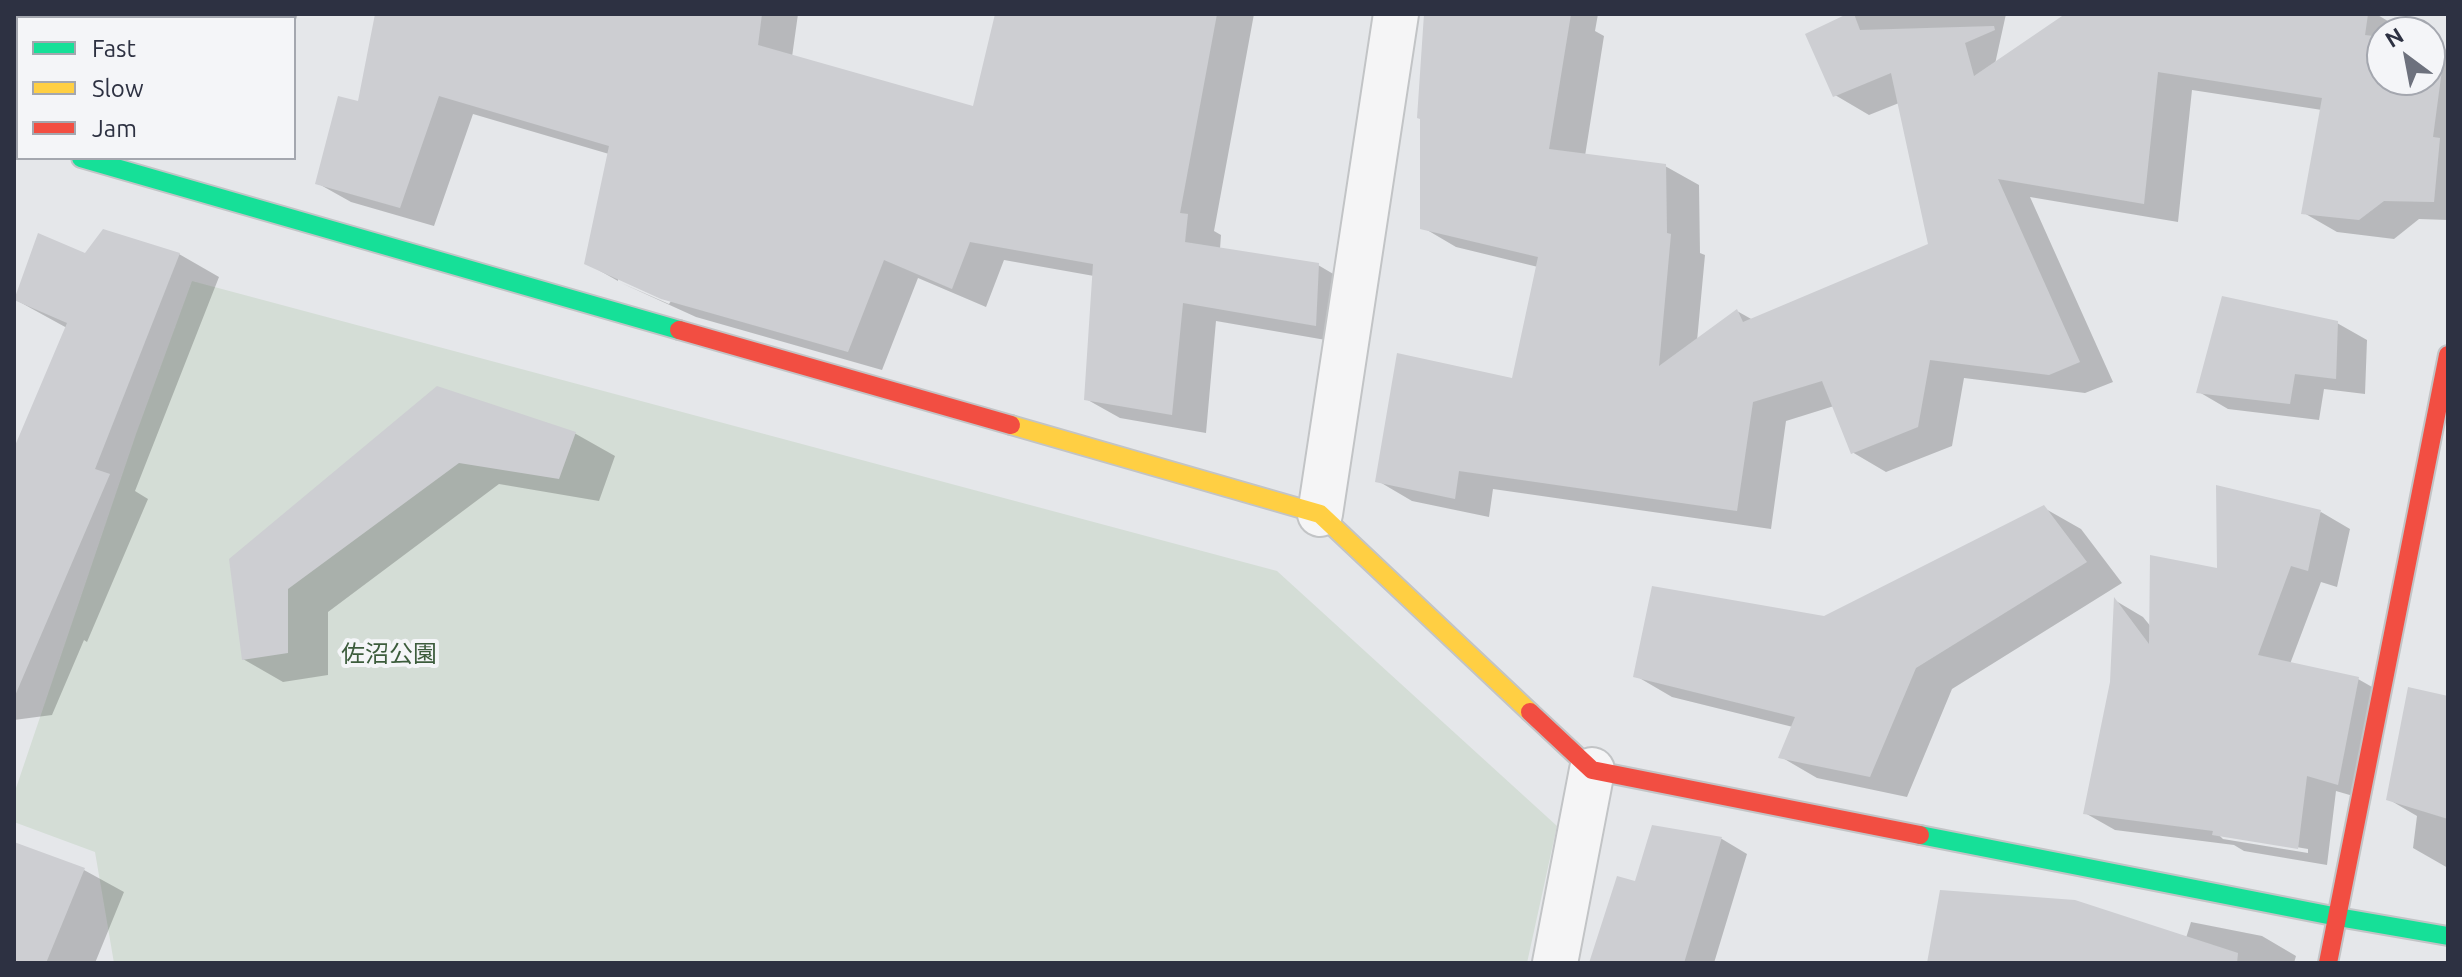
<!DOCTYPE html>
<meta charset="utf-8">
<style>
body{margin:0}
#map{position:relative;width:2462px;height:977px;overflow:hidden;background:#e5e7ea;font-family:Ubuntu,sans-serif}
canvas{display:block}
.frame{position:absolute;inset:0;border:16px solid #2d3142;pointer-events:none}
.legend{position:absolute;left:16px;top:16px;width:280px;height:144px;box-sizing:border-box;background:#f4f5f8;border:2px solid #a4a7af;margin:0;padding:10px 14px;list-style:none;font-size:24px;color:#2d3142}
.legend li{display:flex;align-items:center;gap:16px;height:40px}
.legend b{width:40px;border:2px solid #a4a7af}
.north{position:absolute;left:2366px;top:16px;width:80px;height:80px;box-sizing:border-box;background:#f4f5f8;border:2px solid #a4a7af;border-radius:50%;rotate:328deg;font-size:22px;font-weight:700;line-height:32px;text-align:center;color:#2d3142}
.north::after{content:'';display:block;margin:auto;width:28px;height:36px;background:#6d717d;clip-path:polygon(50% 0,100% 100%,50% 72%,0 100%)}
</style>
<div id="map">
<canvas width="2462" height="977"></canvas>
<div class="frame"></div>
<ul class="legend">
<li><b style="height:10px;background:#16e098"></b>Fast</li>
<li><b style="height:10px;background:#ffcf43"></b>Slow</li>
<li><b style="height:10px;background:#f24e42"></b>Jam</li>
</ul>
<div class="north">N</div>
</div>
<script>
const context = document.querySelector('canvas').getContext('2d');
context.lineJoin = 'round';
function fill(path, color) { context.fillStyle = color; context.fill(path, 'evenodd'); }
function stroke(path, color, width, dash) { context.strokeStyle = color; context.lineWidth = width; context.lineCap = dash ? 'butt' : 'round'; context.setLineDash(dash || []); context.stroke(path); }
function label(font, color, halo, rows, align = 'center') {
  context.font = font + ' Ubuntu,"Noto Sans JP",sans-serif'; context.lineWidth = 8; context.setLineDash([]); context.textBaseline = 'middle'; context.strokeStyle = halo; context.fillStyle = color; for (const [text, x, y, turn = 0] of rows) {
    context.save(); context.translate(x, y); context.rotate((+turn || 0) * Math.PI / 180); context.textAlign = isNaN(turn) ? turn : align; if (halo) context.strokeText(text, 0, 0); context.fillText(text, 0, 0); context.restore();
  }
}
fill(new Path2D(`
 M192,281L1277,571L1557,826L1527,963H114L95,852L14,822V794L136,434Z`), '#d4ddd6');
fill(new Path2D(`
 M175,14H298L294,25V18H173Z
 M377,14H798L792,57L974,109L997,14H1254L1214,231L1221,235L1220,249L1318,265L1352,285L1349,344L1216,321L1206,433L1120,418L1086,399L1094,276L1004,260L986,307L918,278L882,370L696,317L619,282L669,304L671,301L618,277V281L586,263L609,154L473,114L434,226L351,202L317,183L359,104Z
 M1426,14H1598L1595,31L1604,36L1585,156L1665,166L1699,185L1700,253L1705,255L1697,341L1737,311L1753,320L1930,246L1899,103L1869,115L1835,95L1852,14H2006L1995,64L2063,17L2064,14H2376L2403,30L2402,32H2382V80H2430V47L2448,50V220L2419,219L2394,239L2337,232L2304,213L2322,110L2192,90L2178,222L2030,197L2113,382L2085,393L1964,378L1952,446L1886,472L1852,452L1834,406L1786,421L1771,529L1493,489L1489,517L1412,501L1378,481L1514,381L1538,267L1456,247L1422,227Z
 M179,254L219,277L135,491L148,499L87,642L84,640L52,715L14,720V444L17,446L67,328L16,300L86,255Z
 M2337,323L2367,340L2365,394L2324,389L2319,420L2228,409L2199,392Z
 M437,389L576,434L615,456L599,501L499,484L328,612V675L283,682L243,659L231,560Z
 M2044,508L2081,529L2122,583L1952,689L1907,797L1817,778L1781,757L1793,727L1672,697L1636,676L1825,619Z
 M2321,512L2350,529L2337,587L2321,582L2290,664L2358,679L2388,696L2367,800L2336,791L2327,865L2244,851L2234,845L2115,830L2085,813L2112,682L2116,601L2143,617L2152,628L2219,571ZM2218,834L2308,849V853L2223,839Z
 M2448,698V868L2413,848L2417,816L2388,799Z
 M1653,828L1722,839L1747,854L1714,963H1591L1636,883Z
 M14,844L84,870L124,892L95,963H14Z
 M2191,922L2262,936L2296,956L2294,963H1929L2186,938Z`), '#0003');
fill(new Path2D(`
 M375,14H762L758,45L973,106L995,14H1217L1180,213L1188,214L1185,242L1319,263L1316,326L1183,303L1172,415L1084,400L1093,264L970,242L952,289L884,260L848,352L661,299L584,264L609,146L439,96L400,208L315,184L338,96L358,101Z
 M1424,14H1571L1549,149L1666,164L1667,233L1671,234L1659,366L1737,309L1743,322L1928,244L1891,73L1833,97L1805,34L1847,14H1854L1860,30L1994,26L1995,30L1965,43L1974,76L2065,14H2368L2365,35L2382,37V80H2430V45L2445,47L2433,137L2440,138L2434,202L2384,201L2359,220L2301,214L2322,98L2158,72L2144,204L1998,179L2080,362L2049,375L1930,360L1918,427L1851,454L1822,381L1753,402L1737,511L1459,471L1455,499L1375,482L1397,353L1512,378L1538,257L1420,229V119L1417,118Z
 M103,229L180,253L95,469L110,474L14,698V448L67,323L14,300L38,233L85,253Z
 M2222,296L2338,321L2336,379L2295,374L2290,404L2196,393Z
 M437,386L576,432L559,479L459,463L288,589V653L242,660L229,559Z
 M2216,485L2321,510L2308,571L2291,566L2258,655L2359,677L2338,785L2307,776L2298,849L2212,835L2213,831L2083,814L2110,682L2114,597L2149,644L2150,555L2217,568Z
 M2044,505L2087,562L1916,668L1870,777L1778,758L1795,717L1633,677L1652,586L1824,616Z
 M2408,687L2448,696V819L2386,800Z
 M1652,825L1722,837L1684,963H1589L1617,876L1635,881Z
 M14,842L85,868L46,963H14Z
 M1940,890L2075,900L2238,953L2237,963H1927Z`), '#cdced2');
const street = new Path2D(`
 M1320,514L1396,14
 M1555,963L1592,770`);
const fast = new Path2D(`
 M81,158L679,330
 M1920,835L2338,917L2448,936`);
const slow = new Path2D(`
 M14,92L18,81
 M1011,425L1320,514L1530,712`);
const jam = new Path2D(`
 M41,18L43,14
 M14,136L18,137
 M679,330L1011,425
 M1530,712L1592,770L1920,835
 M2328,963L2448,355`);
stroke(street, '#c2c4c6', 48);
stroke(fast, '#c2c4c6', 22);
stroke(slow, '#c2c4c6', 22);
stroke(jam, '#c2c4c6', 22);
stroke(street, '#f5f5f6', 44);
stroke(fast, '#16e098', 18);
stroke(slow, '#ffcf43', 18);
stroke(jam, '#f24e42', 18);
label('24px', '#3c5c3c', '#f4f5f8', [
 ["佐沼公園",389,654]
]);
</script>
